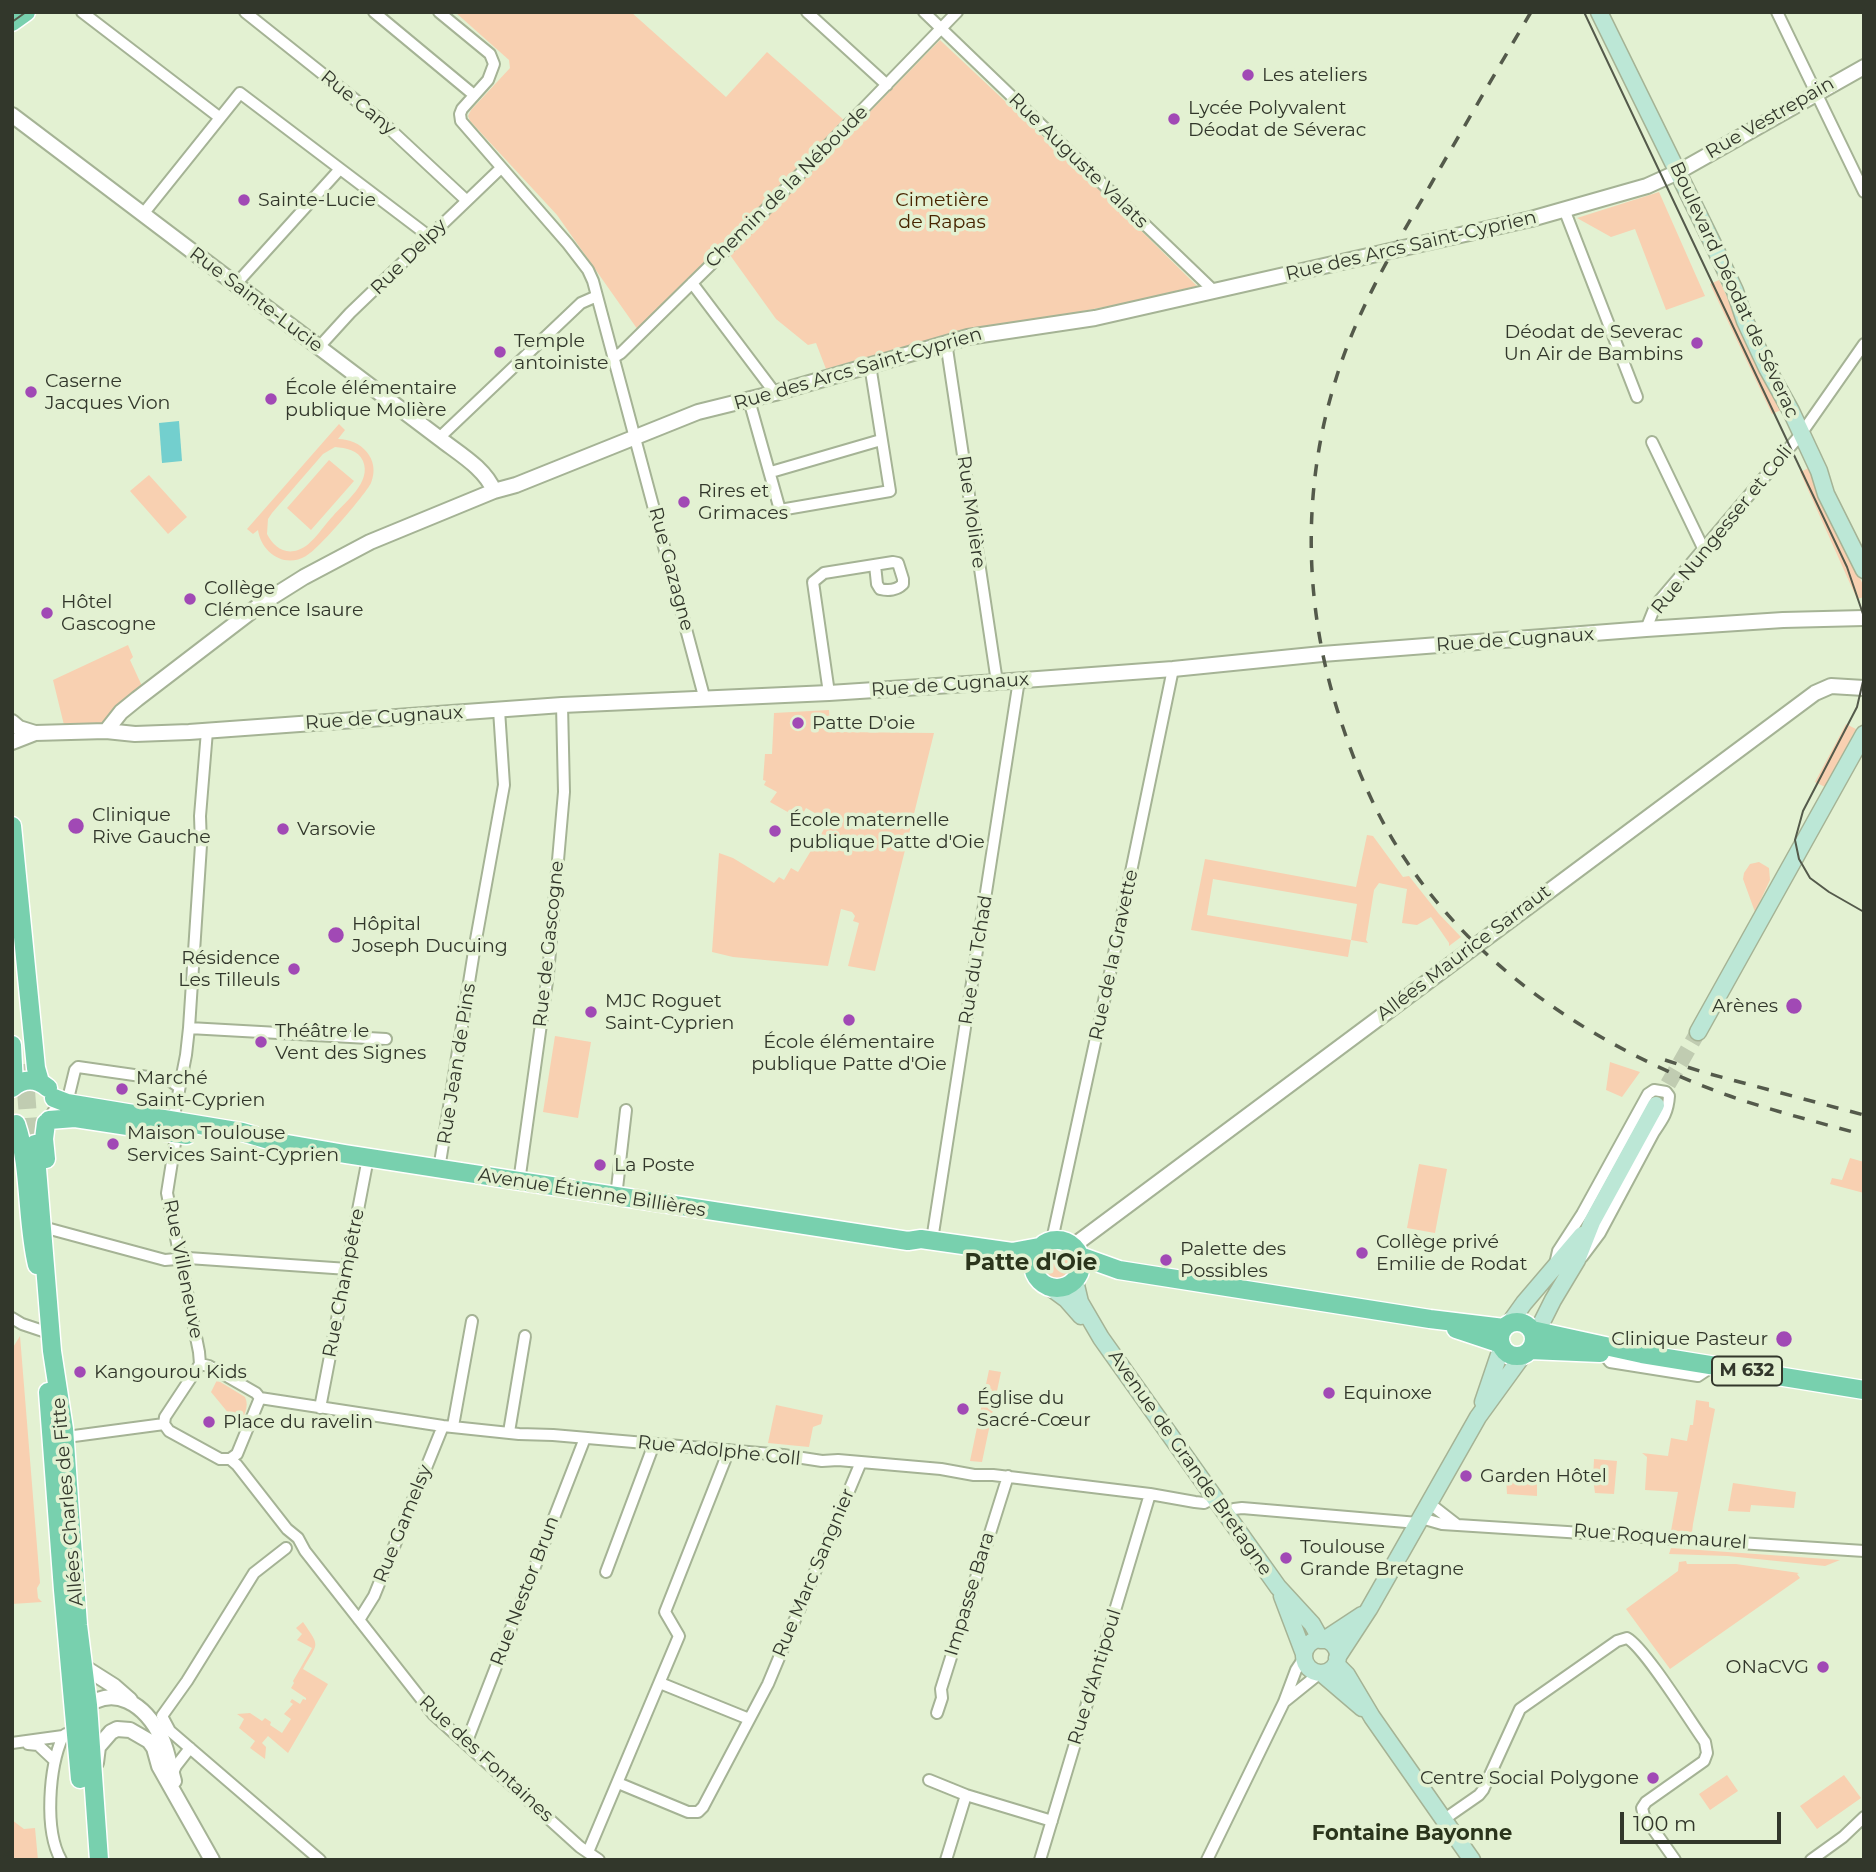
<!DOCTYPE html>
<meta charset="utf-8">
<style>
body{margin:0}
#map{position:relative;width:1876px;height:1872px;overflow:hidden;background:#e3f1d2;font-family:Montserrat,sans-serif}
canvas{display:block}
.frame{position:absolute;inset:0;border:14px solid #32372b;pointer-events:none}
.scale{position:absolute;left:1620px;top:1812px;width:161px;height:32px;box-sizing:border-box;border:4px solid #32372b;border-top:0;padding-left:9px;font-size:21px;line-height:24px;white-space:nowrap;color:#32372b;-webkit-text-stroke:5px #e3f1d2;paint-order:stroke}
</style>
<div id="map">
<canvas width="1876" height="1872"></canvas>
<div class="frame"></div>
<div class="scale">100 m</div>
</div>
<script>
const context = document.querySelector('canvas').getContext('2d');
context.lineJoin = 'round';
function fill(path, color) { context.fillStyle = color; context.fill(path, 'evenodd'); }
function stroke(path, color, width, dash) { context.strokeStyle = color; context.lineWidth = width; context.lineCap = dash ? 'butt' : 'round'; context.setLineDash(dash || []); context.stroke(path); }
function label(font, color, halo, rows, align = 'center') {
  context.font = font + ' Montserrat,sans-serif'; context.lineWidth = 7; context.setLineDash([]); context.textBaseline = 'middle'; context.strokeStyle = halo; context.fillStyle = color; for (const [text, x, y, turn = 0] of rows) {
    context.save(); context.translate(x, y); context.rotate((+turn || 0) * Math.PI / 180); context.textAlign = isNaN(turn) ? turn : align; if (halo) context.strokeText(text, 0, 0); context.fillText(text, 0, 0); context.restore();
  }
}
fill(new Path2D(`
 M455,12H631L726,97L767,52L845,121L638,330L557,215L470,121L468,116L471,110L510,68L509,60Z
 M940,40L1110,200L1197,286L1120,304L1030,321L998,324L942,336L826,369L816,343L808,345L776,319L730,255Z
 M1659,192L1705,296L1666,310L1635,229L1611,237L1577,218Z
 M1719,280L1781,410L1772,414L1710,284Z
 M339,424L345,430L338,439C361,439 381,459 371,483C365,495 318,550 306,556C284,569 261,552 258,530L253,534L247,529ZM335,447C346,448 358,450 363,461C372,482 345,502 333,516C323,526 312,546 298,550C284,555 273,546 267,534L268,519L272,513L323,454Z
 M329,460L354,481L311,530L287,508Z
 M1809,468L1864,587V597L1857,599L1800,472Z
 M149,475L187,517L168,534L130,491Z
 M128,645L133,657L130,660L142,686L108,723L64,725L53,680Z
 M829,710L830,725L837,732L934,733L875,971L848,966L859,923L853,921L855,916L852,912L841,909L828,966L733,957L712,952L719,853L733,858L774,883L779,877L784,880L791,868L798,872L829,821L806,808L800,819L770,802L777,792L764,785L766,781L763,780L765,754H772L774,713Z
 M1846,724L1856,729L1825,787L1815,782Z
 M1367,835L1373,836L1403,877L1409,876L1439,914L1461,937L1449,946V943L1431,917L1417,925L1402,923L1407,889L1379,883L1374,890L1366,940L1368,943L1351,940L1348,957L1191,930L1205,859L1356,887ZM1213,879L1357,904L1351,940L1207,915Z
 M1759,862L1769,868L1770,880L1755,912L1743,879L1744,873L1750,864Z
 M555,1036L591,1042L578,1118L543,1112Z
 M1610,1062L1640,1072L1622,1097L1606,1090Z
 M1850,1158L1864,1162V1193L1830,1184L1832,1178L1842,1180Z
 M1419,1164L1447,1169L1435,1233L1407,1228Z
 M1054,1250L1063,1251L1072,1262L1070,1271L1060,1279L1049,1276L1042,1264L1045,1256Z
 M20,1336L40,1583L37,1588L38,1598L42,1602L12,1604V1349Z
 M989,1370L1001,1372L982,1462L970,1461Z
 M217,1380L245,1397C250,1407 243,1417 239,1426L211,1392Z
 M1696,1400L1709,1402V1407L1715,1409L1693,1524L1692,1532L1671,1531L1678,1492L1645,1490L1647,1457L1642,1453L1668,1456L1671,1438L1687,1441L1690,1425H1693Z
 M776,1405L823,1415L821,1424L813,1427L809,1447L768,1443Z
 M1594,1459L1617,1461L1614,1494L1595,1493L1593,1479Z
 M1506,1478H1537V1496L1507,1494Z
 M1733,1483L1796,1492L1794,1508L1751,1505L1750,1512L1728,1511Z
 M1671,1548L1840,1560L1825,1566L1728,1556L1669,1554Z
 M1686,1561L1687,1564H1736L1799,1573L1797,1574L1800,1578L1670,1669L1626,1609L1678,1571L1679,1562Z
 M303,1622C321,1648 318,1642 303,1669L328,1684L288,1753L268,1736L262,1743L266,1747L265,1759L250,1748L255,1741L239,1728L244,1719L237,1714L250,1713L262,1721L265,1718L271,1722L270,1725L282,1733L291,1719L284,1714L293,1704L290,1702L292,1699L300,1704L303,1699L306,1700V1698L291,1688L294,1683L293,1681L312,1648L297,1640L302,1634L296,1628Z
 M1727,1775L1738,1791L1710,1810L1699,1794Z
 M1844,1775L1861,1798L1817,1829L1800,1806Z
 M12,1820L24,1829L35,1828L38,1860H15L12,1858Z`), '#f8d0b1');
fill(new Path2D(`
 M179,421L182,461L162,463L159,423Z`), '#73cfce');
stroke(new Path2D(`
 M1656,1105L1698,1032`), '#c0ccb1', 16, [16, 8]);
stroke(new Path2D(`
 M24,1064L30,1144`), '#c0ccb1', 18, [18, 9]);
const minor = new Path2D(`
 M82,12L219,117
 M245,12L378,118L466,200
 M374,12L474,95
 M439,12L490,54L494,64L488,80L462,109L460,114L461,121L568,244L588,270L593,281L705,700
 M807,12L887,85
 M924,12L1214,291
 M1777,12L1864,192
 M1564,209L1637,397
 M143,214L240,93L430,237
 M692,283L775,393
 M236,284L340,169
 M946,342L997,682
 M319,347L350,313L501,168
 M613,358L621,353L738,238L957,12
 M749,400L780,510L890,491L870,365
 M439,438L581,303L597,296
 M1652,442L1704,550
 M771,472L881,440
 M1646,629L1654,609L1660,600L1801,434L1864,344
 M829,693L813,582L824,573L893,562L898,563L903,579V584C897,590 888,591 880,589L877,584L875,565
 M189,1028L386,1039
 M53,1112L67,1103L75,1070L78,1067L169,1080L179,1087
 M173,1121L186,1055L189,1028L201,845L200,816L207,731
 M175,1133V1143L167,1193L199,1352L200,1364
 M439,1169L475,945L504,785L499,710
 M519,1182L548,974L564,792L562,705
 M616,1197L626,1110
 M50,1229L165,1260L188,1258L348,1269
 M932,1240L1019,680
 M1052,1240L1109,978L1173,669
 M1555,1264L1558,1251L1582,1214L1648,1094L1654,1090L1666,1092L1669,1096C1668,1112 1663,1119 1654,1132L1600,1233L1582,1257
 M12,1318L22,1324L43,1331
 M1603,1353L1610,1362L1698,1376L1713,1366
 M200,1364L209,1366L256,1393L260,1398L237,1454L230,1459H220L169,1431L164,1424L165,1417Z
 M260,1398L443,1426L519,1434L553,1435L783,1455L822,1461L838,1460L941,1469L974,1475H993L1150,1494L1195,1502L1204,1503L1214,1498
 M320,1408L368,1158
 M453,1426L472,1321
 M509,1432L525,1336
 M59,1438L164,1424
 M230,1459L237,1465L287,1529L298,1538L305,1551L433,1714L580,1847L599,1860
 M1429,1503L1456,1524
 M1225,1514L1234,1509L1242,1508L1418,1523
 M1421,1518L1442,1524L1864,1551
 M606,1572L654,1444
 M359,1620L374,1596L443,1426
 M660,1683L749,1719
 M1284,1702L1320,1673
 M937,1713L942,1698L941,1689L1008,1476
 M162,1716L170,1731L320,1860
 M162,1716L187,1681L254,1573L286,1548
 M464,1742L469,1736L585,1438
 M12,1743L63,1736L66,1734
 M28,1744L38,1745L54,1760
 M172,1775L176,1766L190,1748
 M929,1780L966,1795
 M618,1783L688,1812H698L703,1807L768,1684L861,1462
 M1443,1820L1479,1795L1483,1790L1520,1709L1617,1641L1627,1638C1645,1648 1690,1721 1705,1742L1707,1753L1704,1761L1646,1802L1642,1808L1644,1816L1675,1860
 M588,1852L679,1636L665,1612L729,1450
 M61,1860C44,1830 49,1767 63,1736
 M946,1860L966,1795L1052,1821
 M1040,1860L1150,1494
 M1207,1860L1284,1702L1296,1670L1304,1658
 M1811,1860L1843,1837L1864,1817`);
const tertiary = new Path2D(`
 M12,115L439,438C458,453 485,468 494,491
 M12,722L19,728L35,733L106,731L135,734L189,732L562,705L829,693L997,682L1173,669L1322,654L1646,629L1783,620L1864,618
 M106,731L121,712L137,699L261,604L304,577L370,542L494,491L516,485L698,412L775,393L968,337L1095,318L1531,219L1647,186L1678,172L1864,67
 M12,742L35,733
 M1073,1246L1815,693L1831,686L1864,688
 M84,1667L114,1686L130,1700
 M81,1711C113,1681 146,1705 162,1739C168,1752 170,1768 174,1781
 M96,1763L98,1747L111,1732L117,1729L130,1730L149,1741L154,1748L159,1766L212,1860`);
const secondary = new Path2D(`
 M1599,12L1714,246L1735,291L1745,321L1767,368L1791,411L1819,471L1826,494L1864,570
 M1698,1032L1864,734
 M1075,1281L1080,1302L1101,1338L1278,1587L1312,1624L1321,1640
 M1051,1288L1066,1299L1081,1316
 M1509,1324L1524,1303L1582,1235
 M1534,1338L1553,1300L1577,1260L1592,1222L1656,1105
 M1483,1402L1502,1346
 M1282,1596L1304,1654
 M1304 1656a17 17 0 1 1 34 0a17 17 0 1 1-34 0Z
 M1324,1640L1362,1615
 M1337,1658L1369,1609L1478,1417L1523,1355
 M1336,1664L1347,1675L1372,1717L1472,1860
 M1321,1673L1362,1708`);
const primary = new Path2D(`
 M12,22L26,12
 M12,826L36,1068L40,1082
 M12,1045L14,1086
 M12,1088C24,1078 36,1078 48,1088
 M54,1098L67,1103L242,1132L276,1142L345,1154L908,1241L921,1239L1012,1252L1039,1247
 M49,1120L75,1118L187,1135
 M16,1124C31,1168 26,1219 37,1265
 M35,1144L52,1351L64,1429L78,1625L88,1705L99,1860
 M46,1159L44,1139L46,1123
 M1033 1264a24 24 0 1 1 48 0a24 24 0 1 1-48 0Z
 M1080,1256L1119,1270L1430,1319L1504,1328
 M1500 1339a17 17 0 1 1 34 0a17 17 0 1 1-34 0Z
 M1456,1329L1501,1344
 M1532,1330L1642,1354L1864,1390
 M1530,1350L1600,1353
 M48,1392L63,1590L80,1779`);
stroke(minor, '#a5b395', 14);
stroke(tertiary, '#a5b395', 18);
stroke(secondary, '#a5b395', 19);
stroke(primary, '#fff', 21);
stroke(minor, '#fff', 10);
stroke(tertiary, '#fff', 14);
stroke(secondary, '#bce7d6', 16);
stroke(primary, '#78d0ae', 18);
stroke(new Path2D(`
 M1584,12L1847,567L1864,617
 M12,22L26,12
 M1864,677L1857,707L1803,811L1795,840L1799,859L1810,878L1829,892L1864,912`), '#545a4b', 2);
stroke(new Path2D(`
 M1531,12C1497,70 1464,127 1431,184C1394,248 1356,311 1335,382C1302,489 1304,603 1337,709C1354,763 1375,815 1407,862C1479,970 1596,1046 1716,1091C1764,1109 1814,1121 1864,1135
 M1665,1060L1706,1073L1864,1115`), '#545a4b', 3.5, [12, 12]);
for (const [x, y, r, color] of [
 [1248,75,7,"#a149b5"],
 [1174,119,7,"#a149b5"],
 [244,200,7,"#a149b5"],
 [1697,343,7,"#a149b5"],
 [500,352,7,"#a149b5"],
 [31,392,7,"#a149b5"],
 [271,399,7,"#a149b5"],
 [684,502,7,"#a149b5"],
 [190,599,7,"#a149b5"],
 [47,613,7,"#a149b5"],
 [798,723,7,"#a149b5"],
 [76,826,9,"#a149b5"],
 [283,829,7,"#a149b5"],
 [775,831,7,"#a149b5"],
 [336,935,9,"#a149b5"],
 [294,969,7,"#a149b5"],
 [1794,1006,9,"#a149b5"],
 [591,1012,7,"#a149b5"],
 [849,1020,7,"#a149b5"],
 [261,1042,7,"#a149b5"],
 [122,1089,7,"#a149b5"],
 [113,1144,7,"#a149b5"],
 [600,1165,7,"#a149b5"],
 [1362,1253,7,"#a149b5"],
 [1166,1260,7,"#a149b5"],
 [1784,1339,9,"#a149b5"],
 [80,1372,7,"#a149b5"],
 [1329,1393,7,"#a149b5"],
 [963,1409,7,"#a149b5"],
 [209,1422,7,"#a149b5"],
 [1466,1476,7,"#a149b5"],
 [1286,1558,7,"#a149b5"],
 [1823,1667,7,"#a149b5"],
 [1653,1778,7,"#a149b5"]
]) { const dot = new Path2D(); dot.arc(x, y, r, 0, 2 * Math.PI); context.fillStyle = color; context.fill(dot); stroke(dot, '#e3f1d2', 2.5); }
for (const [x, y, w] of [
 [1747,1371,70]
]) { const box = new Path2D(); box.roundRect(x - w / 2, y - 14.5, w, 29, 5); context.fillStyle = '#e3f1d2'; context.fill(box); stroke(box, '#32372b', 2); }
label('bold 18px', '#32372b', null, [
 ["M 632",1747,1371]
]);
label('19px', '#32372b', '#e3f1d2', [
 ["Les ateliers",1262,75],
 ["Lycée Polyvalent",1188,108],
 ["Déodat de Séverac",1188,130],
 ["Sainte-Lucie",258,200],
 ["Déodat de Severac",1683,332,"right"],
 ["Un Air de Bambins",1683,354,"right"],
 ["Temple",514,341],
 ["antoiniste",514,363],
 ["Caserne",45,381],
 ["Jacques Vion",45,403],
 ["École élémentaire",285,388],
 ["publique Molière",285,410],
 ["Rires et",698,491],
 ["Grimaces",698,513],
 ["Collège",204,588],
 ["Clémence Isaure",204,610],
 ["Hôtel",61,602],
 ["Gascogne",61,624],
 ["Patte D'oie",812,723],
 ["Clinique",92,815],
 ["Rive Gauche",92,837],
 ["École maternelle",789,820],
 ["publique Patte d'Oie",789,842],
 ["Varsovie",297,829],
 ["Hôpital",352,924],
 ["Joseph Ducuing",352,946],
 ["Résidence",280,958,"right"],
 ["Les Tilleuls",280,980,"right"],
 ["MJC Roguet",605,1001],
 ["Saint-Cyprien",605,1023],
 ["Arènes",1778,1006,"right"],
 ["Théâtre le",275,1031],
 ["Vent des Signes",275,1053],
 ["École élémentaire",849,1042,"center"],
 ["publique Patte d'Oie",849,1064,"center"],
 ["Marché",136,1078],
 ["Saint-Cyprien",136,1100],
 ["Maison Toulouse",127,1133],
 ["Services Saint-Cyprien",127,1155],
 ["La Poste",614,1165],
 ["Collège privé",1376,1242],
 ["Emilie de Rodat",1376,1264],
 ["Palette des",1180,1249],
 ["Possibles",1180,1271],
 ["Clinique Pasteur",1768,1339,"right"],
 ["Kangourou Kids",94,1372],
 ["Equinoxe",1343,1393],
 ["Église du",977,1398],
 ["Sacré-Cœur",977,1420],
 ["Place du ravelin",223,1422],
 ["Garden Hôtel",1480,1476],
 ["Toulouse",1300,1547],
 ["Grande Bretagne",1300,1569],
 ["ONaCVG",1809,1667,"right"],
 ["Centre Social Polygone",1639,1778,"right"]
], 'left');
label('19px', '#32372b', '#e3f1d2', [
 ["Rue Cany",358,103,39],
 ["Rue Vestrepain",1770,118,-30],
 ["Rue Auguste Valats",1078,161,44],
 ["Chemin de la Néboude",787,187,-45],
 ["Rue des Arcs Saint-Cyprien",1411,246,-13],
 ["Rue Delpy",409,257,-45],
 ["Boulevard Déodat de Séverac",1734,290,65],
 ["Rue Sainte-Lucie",256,300,37],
 ["Rue des Arcs Saint-Cyprien",858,369,-16],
 ["Rue Molière",971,512,82],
 ["Rue Nungesser et Coli",1722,530,-51],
 ["Rue Gazagne",671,569,75],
 ["Rue de Cugnaux",1515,640,-4],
 ["Rue de Cugnaux",950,685,-4],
 ["Rue de Cugnaux",384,718,-4],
 ["Rue de Gascogne",549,944,-84],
 ["Allées Maurice Sarraut",1464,953,-37],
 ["Rue de la Gravette",1114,955,-78],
 ["Rue du Tchad",976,960,-81],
 ["Rue Jean de Pins",457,1064,-81],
 ["Avenue Étienne Billières",592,1193,9],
 ["Rue Villeneuve",183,1269,79],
 ["Rue Champêtre",344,1283,-79],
 ["Rue Adolphe Coll",719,1451,6],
 ["Avenue de Grande Bretagne",1190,1463,55],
 ["Allées Charles de Fitte",68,1502,-95],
 ["Rue Gamelsy",403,1524,-68],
 ["Rue Roquemaurel",1660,1537,4],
 ["Rue Marc Sangnier",814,1573,-67],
 ["Rue Nestor Brun",525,1591,-69],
 ["Impasse Bara",970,1594,-73],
 ["Rue d'Antipoul",1095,1677,-73],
 ["Rue des Fontaines",486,1759,43]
]);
label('19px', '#472400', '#e3f1d2', [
 ["Cimetière",942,200],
 ["de Rapas",942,222]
]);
label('bold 21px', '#2b351c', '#e3f1d2', [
 ["Fontaine Bayonne",1412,1834]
]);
label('bold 23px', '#2b351c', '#e3f1d2', [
 ["Patte d'Oie",1031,1263]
]);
</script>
